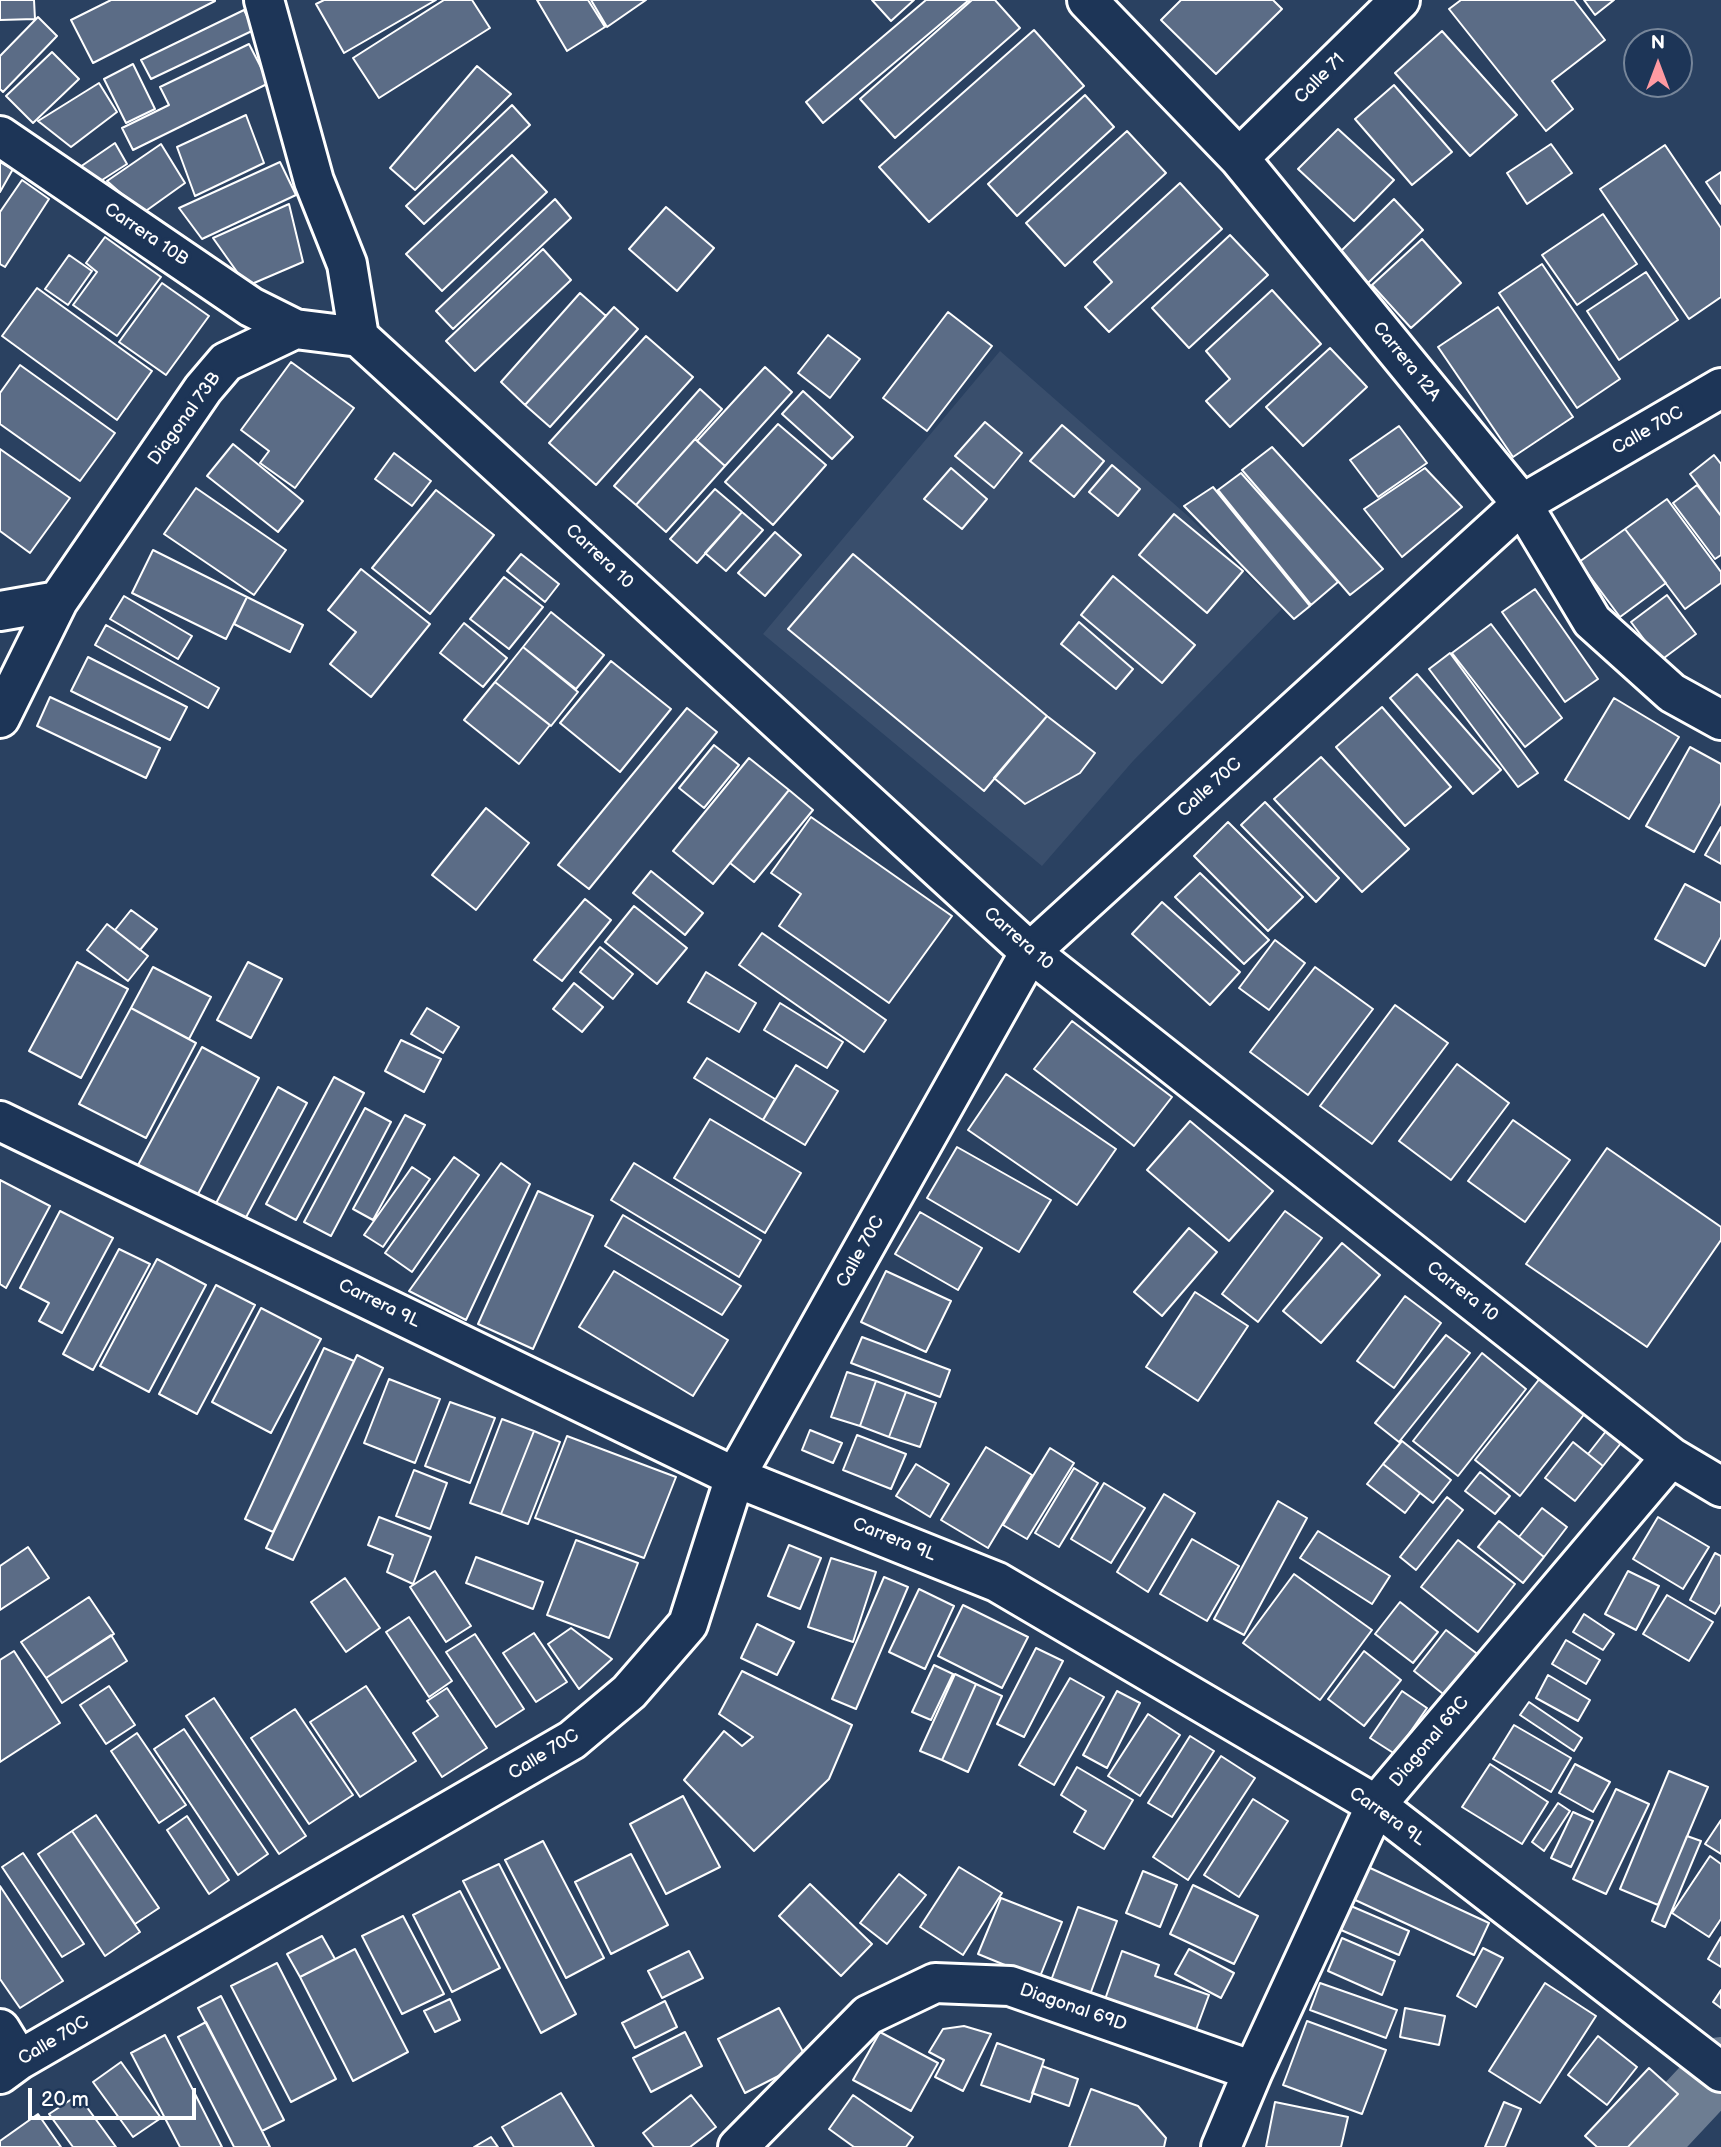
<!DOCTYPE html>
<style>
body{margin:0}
#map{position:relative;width:1721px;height:2147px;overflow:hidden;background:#2a4161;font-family:"Balsamiq Sans",sans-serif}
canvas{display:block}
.north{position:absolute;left:1623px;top:28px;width:70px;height:70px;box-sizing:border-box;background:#1d3557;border:2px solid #77869a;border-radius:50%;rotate:0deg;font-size:19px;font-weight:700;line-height:28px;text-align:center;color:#fff}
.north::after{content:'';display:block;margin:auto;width:24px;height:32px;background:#ff9aa2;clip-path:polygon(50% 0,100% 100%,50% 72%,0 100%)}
.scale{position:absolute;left:28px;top:2088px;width:168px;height:32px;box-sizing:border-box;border:4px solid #fff;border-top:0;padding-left:9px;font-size:21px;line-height:24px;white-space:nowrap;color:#fff;-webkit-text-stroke:5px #1d3557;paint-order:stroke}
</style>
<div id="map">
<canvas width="1721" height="2147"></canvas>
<div class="north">N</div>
<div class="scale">20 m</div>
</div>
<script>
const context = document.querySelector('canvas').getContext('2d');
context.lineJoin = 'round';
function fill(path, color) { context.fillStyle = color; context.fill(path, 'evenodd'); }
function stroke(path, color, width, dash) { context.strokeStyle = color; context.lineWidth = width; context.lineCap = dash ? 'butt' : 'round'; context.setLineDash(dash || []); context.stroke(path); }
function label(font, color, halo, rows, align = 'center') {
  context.font = font + ' "Balsamiq Sans",sans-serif'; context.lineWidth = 7; context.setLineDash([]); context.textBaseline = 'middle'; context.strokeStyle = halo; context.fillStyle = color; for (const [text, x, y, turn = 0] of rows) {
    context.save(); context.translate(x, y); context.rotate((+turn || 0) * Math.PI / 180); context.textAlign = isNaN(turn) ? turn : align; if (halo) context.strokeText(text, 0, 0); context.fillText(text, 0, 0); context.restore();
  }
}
fill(new Path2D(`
 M1000,351L1189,517L1282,609L1133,761L1042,866L763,634Z`), '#394e6c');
stroke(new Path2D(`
 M1646,2147L1721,2067`), '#6d7d92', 60);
const building = new Path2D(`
 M0,0H34L35,19L0,20Z
 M111,0H215V1L93,63L71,20Z
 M324,0H436L344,53L316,4Z
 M444,0H472L490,28L379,98L353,58Z
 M537,0H588L605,27L567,51Z
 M591,0H646L607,27Z
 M872,0H914L891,21Z
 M926,0H969L823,123L806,102Z
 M972,0H995L1020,28L895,138L860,99Z
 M1181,0H1273L1282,9L1216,74L1161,20Z
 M1461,0H1574L1605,40L1552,81L1573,109L1546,131L1449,9Z
 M1584,0H1614L1595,15Z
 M244,10L254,30L151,79L141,60Z
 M38,17L57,36L3,92L0,89V56Z
 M1034,30L1084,86L929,222L879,167Z
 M1442,31L1517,115L1470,156L1395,73Z
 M249,44L269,83L133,150L122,128L169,105L160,87Z
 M52,52L79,79L33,123L6,96Z
 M133,64L155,109L126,123L104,79Z
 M477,66L511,94L415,190L390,168Z
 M99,83L117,112L71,147L38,121Z
 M1394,85L1452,152L1412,185L1355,119Z
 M1085,95L1114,127L1017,216L988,184Z
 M512,105L530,125L424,224L406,206Z
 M246,115L264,163L195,196L177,147Z
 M1338,129L1394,180L1354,221L1298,169Z
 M1127,131L1166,173L1065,266L1026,223Z
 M115,143L127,164L99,182L80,167Z
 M161,144L185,183L143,213L107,181Z
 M1551,144L1572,173L1527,204L1507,173Z
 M1665,145L1721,228V297L1689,319L1600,189Z
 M512,155L547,192L442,291L406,254Z
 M0,162L13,169L0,192Z
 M280,162L296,195L202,239L179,208Z
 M1721,172V204L1706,182Z
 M22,180L49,199L5,267L0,264V212Z
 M1180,183L1222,229L1109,332L1085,307L1112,282L1094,262Z
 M555,199L571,218L453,329L436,311Z
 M1394,199L1423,230L1368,283L1339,253Z
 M289,204L303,262L247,286L213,238Z
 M666,207L714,248L677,291L629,249Z
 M1603,214L1637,264L1577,305L1542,255Z
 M1230,235L1268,275L1189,348L1152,308Z
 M105,237L161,277L117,336L73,305L97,272L86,263Z
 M1422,239L1461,283L1411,328L1372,285Z
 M543,249L571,280L475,371L446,341Z
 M69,255L92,271L68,305L45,289Z
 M1542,264L1620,379L1577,408L1499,293Z
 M1646,272L1678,320L1619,360L1587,311Z
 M162,283L209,316L166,375L119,342Z
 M37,288L152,371L117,420L2,336Z
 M1272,290L1321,344L1230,427L1206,401L1230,379L1206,351Z
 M580,293L606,316L525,405L501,382Z
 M614,307L638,329L550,427L525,405Z
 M1498,307L1573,417L1513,457L1438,347Z
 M948,312L992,346L927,431L883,398Z
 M828,335L860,359L830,398L798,373Z
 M646,336L693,377L596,485L549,443Z
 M1330,348L1367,387L1303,446L1266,407Z
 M291,362L354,408L295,488L260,463L269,451L241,430Z
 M20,365L115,433L80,481L0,424V393Z
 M765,367L792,392L725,466L697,441Z
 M700,389L722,409L636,505L614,486Z
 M803,391L853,437L832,459L782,414Z
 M985,422L1022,453L994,488L955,456Z
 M778,424L826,465L773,525L725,482Z
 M1062,425L1104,461L1074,497L1030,461Z
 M1399,426L1427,463L1378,497L1350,460Z
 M695,439L725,466L666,532L636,505Z
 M233,444L303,501L278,532L207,476Z
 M1272,447L1383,569L1350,595L1242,470Z
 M0,449L70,498L30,553L0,531Z
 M394,453L431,481L412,506L375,479Z
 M1714,455L1721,464V516L1690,474Z
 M1112,465L1140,489L1118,516L1089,492Z
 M951,468L987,499L962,529L924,499Z
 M1425,468L1462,507L1402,557L1364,509Z
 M1241,473L1338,582L1311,605L1218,490Z
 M1697,485L1721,516V555L1715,559L1673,503Z
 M1213,487L1310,606L1294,619L1184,506Z
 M196,488L286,550L254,595L164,534Z
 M715,489L742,512L697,563L670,539Z
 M436,490L494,535L430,614L372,568Z
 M1667,499L1721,572V583L1685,609L1625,529Z
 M742,512L763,530L726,571L705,553Z
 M1174,514L1243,571L1207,613L1139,555Z
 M1625,529L1666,583L1620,617L1579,562Z
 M775,532L801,555L765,596L738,573Z
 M153,550L247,597L226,639L132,593Z
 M521,554L559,584L545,602L507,571Z
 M853,554L1047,716L984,791L788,629Z
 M361,569L430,624L371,697L330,664L356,632L328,610Z
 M1113,576L1195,645L1162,683L1081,615Z
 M504,577L543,607L509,649L470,619Z
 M1535,589L1598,679L1565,702L1502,612Z
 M1667,595L1696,634L1660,661L1631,622Z
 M124,596L192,636L178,659L110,619Z
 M247,597L303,625L290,652L234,624Z
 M551,612L604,655L576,689L523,647Z
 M1079,622L1133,669L1116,689L1061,644Z
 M464,623L507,658L483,687L440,653Z
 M1491,624L1562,718L1525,747L1452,653Z
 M106,625L219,688L208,708L95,645Z
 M523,647L578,692L551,726L495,682Z
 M1450,653L1538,773L1518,787L1429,669Z
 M88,657L187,707L170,740L71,691Z
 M611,661L671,709L620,772L560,723Z
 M1417,674L1501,770L1473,794L1390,698Z
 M495,682L550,725L519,764L464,720Z
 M50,697L160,748L146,778L37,726Z
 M1614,698L1679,737L1629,819L1565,780Z
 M1382,707L1451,787L1405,826L1336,747Z
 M687,708L717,732L589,889L558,865Z
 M1047,716L1095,753L1080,773L1025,804L994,778Z
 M714,745L739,765L704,808L679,788Z
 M1690,747L1721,764V803L1694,852L1646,826Z
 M1321,757L1409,849L1362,892L1274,799Z
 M749,758L789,790L713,884L673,851Z
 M789,790L813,810L754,882L730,863Z
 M1265,802L1339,878L1316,902L1241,825Z
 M486,808L529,843L476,910L432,875Z
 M811,817L952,916L889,1003L779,926L801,894L771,873Z
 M1228,822L1303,897L1268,931L1194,856Z
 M1721,827V864L1705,855Z
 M651,871L703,913L685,935L633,893Z
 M1200,873L1269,940L1244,964L1175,897Z
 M1685,884L1721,903V937L1705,966L1655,939Z
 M585,899L611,920L562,981L534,960Z
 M1162,902L1240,972L1210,1005L1132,934Z
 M634,906L687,948L657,984L605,942Z
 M131,910L157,929L140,950L115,930Z
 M107,924L148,956L128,981L87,950Z
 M762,933L886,1020L864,1052L739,965Z
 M1275,940L1305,963L1269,1010L1239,988Z
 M600,947L633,974L613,999L580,972Z
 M77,962L128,989L81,1078L29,1051Z
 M248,962L282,979L251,1038L217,1020Z
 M153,967L211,997L189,1039L131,1008Z
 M1315,967L1373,1009L1308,1095L1250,1052Z
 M706,972L756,1003L739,1032L688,1002Z
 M574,983L603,1007L582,1032L553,1009Z
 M780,1003L843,1042L827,1068L764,1030Z
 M1395,1005L1448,1043L1372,1144L1320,1106Z
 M131,1008L196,1043L146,1138L79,1104Z
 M427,1008L459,1027L443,1053L411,1034Z
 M1072,1021L1172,1097L1134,1146L1034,1069Z
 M401,1040L441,1059L424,1092L385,1071Z
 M202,1047L259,1078L197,1196L138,1165Z
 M707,1058L775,1099L763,1120L694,1078Z
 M1457,1064L1509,1103L1451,1180L1399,1141Z
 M796,1065L838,1091L805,1145L763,1120Z
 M1006,1074L1116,1149L1077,1205L968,1130Z
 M334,1077L364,1093L296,1220L266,1204Z
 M278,1087L307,1103L243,1223L214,1207Z
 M365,1108L391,1122L331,1236L304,1222Z
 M405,1115L425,1125L373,1220L353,1209Z
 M710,1119L801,1173L765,1233L674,1178Z
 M1513,1120L1570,1160L1525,1222L1468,1181Z
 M1190,1121L1273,1191L1229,1241L1147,1170Z
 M957,1147L1051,1200L1019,1252L927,1198Z
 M1607,1148L1721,1227V1240L1647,1347L1526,1264Z
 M454,1157L479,1175L412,1272L385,1253Z
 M501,1163L530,1184L466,1320L409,1291Z
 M634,1163L761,1240L739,1277L611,1200Z
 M412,1167L430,1179L383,1247L364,1235Z
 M0,1180L50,1206L6,1288L0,1284Z
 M538,1191L593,1216L533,1349L478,1324Z
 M60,1211L113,1238L62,1333L39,1321L49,1303L20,1288Z
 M1285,1211L1322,1238L1258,1322L1222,1294Z
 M920,1212L982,1248L958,1290L895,1254Z
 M623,1215L741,1286L722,1315L605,1246Z
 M1189,1228L1217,1252L1162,1316L1134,1292Z
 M1342,1243L1380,1275L1321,1343L1283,1311Z
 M119,1249L150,1264L93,1370L63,1354Z
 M157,1259L206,1285L149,1392L100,1366Z
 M614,1271L728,1340L693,1396L579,1327Z
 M886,1271L951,1301L926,1352L861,1322Z
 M216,1285L255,1305L197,1414L159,1394Z
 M1195,1292L1248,1326L1198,1401L1146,1367Z
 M1405,1296L1441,1323L1394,1388L1357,1361Z
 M261,1308L321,1339L271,1433L212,1402Z
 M1446,1335L1470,1353L1399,1442L1375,1423Z
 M862,1337L950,1370L940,1397L851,1363Z
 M324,1348L354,1361L273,1532L245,1519Z
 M1482,1353L1526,1389L1458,1476L1413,1441Z
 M357,1355L383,1368L293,1560L266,1548Z
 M847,1372L876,1381L860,1426L831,1417Z
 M1541,1377L1586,1412L1520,1496L1475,1460Z
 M389,1379L440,1399L415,1463L364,1443Z
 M876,1381L906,1392L889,1437L860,1426Z
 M906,1392L936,1403L920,1447L889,1437Z
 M450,1402L495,1418L470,1483L425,1466Z
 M502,1419L534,1431L501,1514L470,1503Z
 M1610,1426L1625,1438L1603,1466L1588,1454Z
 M810,1430L842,1443L833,1463L802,1450Z
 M534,1431L560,1442L528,1524L501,1514Z
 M857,1435L906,1454L891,1489L843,1470Z
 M567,1436L676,1477L644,1558L535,1518Z
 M1402,1441L1451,1480L1433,1503L1383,1464Z
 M1573,1442L1603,1466L1575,1501L1545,1478Z
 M986,1447L1032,1475L988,1548L941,1520Z
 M1050,1448L1074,1463L1027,1539L1003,1525Z
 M916,1464L949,1484L930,1517L896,1496Z
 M1383,1464L1420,1493L1405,1513L1367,1484Z
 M1074,1468L1098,1483L1059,1547L1035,1533Z
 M414,1470L447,1483L430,1529L396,1516Z
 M1480,1472L1510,1496L1495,1514L1465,1491Z
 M1104,1483L1145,1508L1111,1563L1071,1539Z
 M1164,1494L1195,1513L1148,1592L1117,1572Z
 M1447,1497L1463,1510L1416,1570L1400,1557Z
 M1278,1501L1307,1518L1244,1635L1214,1619Z
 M1542,1508L1567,1527L1544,1557L1519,1537Z
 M379,1517L431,1537L413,1584L387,1572L393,1555L368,1545Z
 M1658,1517L1709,1547L1683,1589L1633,1559Z
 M1499,1521L1544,1557L1523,1583L1478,1547Z
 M1318,1531L1390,1576L1372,1604L1300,1558Z
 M1192,1539L1239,1566L1207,1621L1160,1594Z
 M576,1540L638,1563L609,1638L547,1615Z
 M1458,1540L1515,1584L1478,1632L1421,1587Z
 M789,1545L821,1558L800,1609L768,1596Z
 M28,1547L49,1578L0,1610V1566Z
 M1715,1553L1721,1556V1604L1715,1614L1690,1600Z
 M476,1557L543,1582L533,1609L466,1583Z
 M831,1558L876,1572L853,1642L808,1627Z
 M435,1571L471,1626L446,1642L410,1587Z
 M1628,1571L1659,1586L1636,1630L1605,1614Z
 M1294,1574L1372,1630L1320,1700L1243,1643Z
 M884,1577L908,1587L856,1709L832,1699Z
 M345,1578L380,1628L346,1652L311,1602Z
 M919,1589L954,1606L925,1669L889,1652Z
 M1667,1595L1713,1622L1689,1661L1643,1634Z
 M89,1597L114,1634L46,1678L21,1642Z
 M1400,1602L1438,1632L1413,1663L1375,1634Z
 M963,1605L1028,1637L1002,1688L938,1656Z
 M1584,1614L1614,1634L1603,1650L1573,1632Z
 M409,1617L452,1681L429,1697L386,1632Z
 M757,1624L794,1642L777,1675L741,1658Z
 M571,1628L612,1659L579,1689L548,1644Z
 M1446,1630L1480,1656L1447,1697L1414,1671Z
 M534,1633L567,1682L536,1702L503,1653Z
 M475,1634L524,1709L496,1727L446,1652Z
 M111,1635L127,1661L62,1703L46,1678Z
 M1566,1640L1600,1660L1586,1684L1552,1664Z
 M1036,1648L1063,1661L1024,1737L997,1724Z
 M14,1651L60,1723L0,1762V1660Z
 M1364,1651L1401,1680L1364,1726L1328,1699Z
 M934,1665L953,1674L931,1720L912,1712Z
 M742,1671L852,1725L829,1779L754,1851L684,1780L724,1731L742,1746L753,1737L719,1714Z
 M955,1674L976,1684L942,1760L920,1751Z
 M1548,1675L1590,1700L1578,1721L1536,1698Z
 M1070,1678L1104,1697L1054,1785L1019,1765Z
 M976,1684L1002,1696L968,1772L942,1760Z
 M109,1686L135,1725L106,1744L80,1705Z
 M366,1686L416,1761L360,1797L310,1722Z
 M447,1688L487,1748L442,1777L413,1733L438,1716L427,1701Z
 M1117,1691L1140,1703L1107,1768L1083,1755Z
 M1402,1691L1427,1708L1395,1754L1370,1738Z
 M214,1698L306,1836L279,1854L186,1716Z
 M1529,1702L1582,1738L1574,1751L1520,1715Z
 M295,1709L353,1795L309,1824L251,1738Z
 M1148,1714L1180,1735L1140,1796L1108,1776Z
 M1514,1725L1571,1758L1551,1792L1493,1759Z
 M184,1729L268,1854L238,1875L154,1749Z
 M137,1733L186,1805L159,1823L111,1751Z
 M1190,1736L1214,1751L1172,1817L1148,1803Z
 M1221,1756L1255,1778L1188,1880L1153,1857Z
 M1490,1764L1548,1802L1522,1844L1462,1807Z
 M1575,1764L1610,1782L1593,1812L1559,1793Z
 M1077,1767L1133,1800L1104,1849L1074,1832L1086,1811L1061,1795Z
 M1669,1771L1708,1787L1658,1905L1620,1889Z
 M1616,1789L1649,1804L1606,1894L1573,1879Z
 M683,1796L720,1867L666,1894L630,1824Z
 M1253,1799L1288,1821L1239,1897L1204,1875Z
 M1558,1803L1570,1811L1544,1851L1532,1842Z
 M1573,1812L1593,1821L1571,1867L1551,1858Z
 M96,1815L159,1908L135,1924L72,1831Z
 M187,1816L229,1880L209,1894L167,1830Z
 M1721,1820V1854L1705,1844Z
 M72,1831L140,1932L105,1956L38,1854Z
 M1687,1836L1701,1841L1665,1927L1652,1921Z
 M543,1841L604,1958L566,1978L505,1860Z
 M23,1853L84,1944L62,1957L2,1867Z
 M631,1854L668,1925L611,1954L575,1882Z
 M1710,1856L1721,1864V1919L1709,1937L1672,1913Z
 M499,1864L576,2014L541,2033L463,1881Z
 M959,1867L1002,1893L963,1955L920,1927Z
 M1368,1867L1489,1923L1474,1955L1353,1899Z
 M1143,1871L1177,1885L1160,1927L1126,1913Z
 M899,1874L926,1895L887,1944L860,1923Z
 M810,1884L872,1944L841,1976L779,1916Z
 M1193,1885L1258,1916L1234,1964L1170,1934Z
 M0,1886L63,1981L20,2008L0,1979Z
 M460,1891L500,1968L452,1992L413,1915Z
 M1001,1898L1062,1922L1039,1979L978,1954Z
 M1351,1906L1409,1931L1399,1955L1341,1930Z
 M1078,1907L1117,1921L1088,2000L1049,1986Z
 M403,1916L444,1994L402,2014L362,1936Z
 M322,1936L335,1959L300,1977L287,1954Z
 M1721,1937V1967L1708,1959Z
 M1342,1938L1395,1961L1382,1995L1328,1971Z
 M1483,1948L1503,1958L1476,2007L1457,1996Z
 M355,1949L408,2052L353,2081L300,1977Z
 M1189,1949L1234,1973L1221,1998L1175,1974Z
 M689,1951L703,1978L662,1998L648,1971Z
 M1122,1951L1159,1965L1155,1976L1209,1995L1193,2038L1103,2005Z
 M277,1963L336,2079L291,2102L231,1986Z
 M1320,1983L1397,2010L1386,2038L1310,2010Z
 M1545,1983L1596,2016L1540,2103L1489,2071Z
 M1721,1990V2008L1713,2002Z
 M221,1996L284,2120L262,2131L198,2008Z
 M450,1999L460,2020L435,2032L424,2011Z
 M665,2001L677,2027L635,2048L622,2023Z
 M779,2008L808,2061L745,2093L718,2039Z
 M1405,2008L1445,2016L1439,2045L1400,2037Z
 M1307,2021L1386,2050L1362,2114L1283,2085Z
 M206,2022L262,2131L270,2147H234L178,2037Z
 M964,2026L991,2034L963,2091L935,2077L944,2060L929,2052L943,2029Z
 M685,2032L702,2066L651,2092L633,2058Z
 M880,2032L938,2063L911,2111L853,2080Z
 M165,2035L222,2147H180L131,2053Z
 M1598,2036L1637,2067L1607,2105L1568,2075Z
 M997,2043L1044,2060L1030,2102L981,2085Z
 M121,2062L161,2118L133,2137L93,2082Z
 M1042,2066L1078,2079L1069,2106L1032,2093Z
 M1649,2068L1678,2094L1628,2147H1597L1585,2136Z
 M1091,2089L1138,2106L1166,2138L1164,2147H1069Z
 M561,2093L594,2147H514L502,2127Z
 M78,2095L116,2147H73L49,2114Z
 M691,2095L716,2127L690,2147H654L643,2133Z
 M853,2095L913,2137L906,2147H854L829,2129Z
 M1275,2102L1348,2117L1341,2147H1266Z
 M1504,2102L1521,2109L1505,2147H1485Z
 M38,2114L61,2147H0V2141Z
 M491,2137L498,2147H474Z`);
fill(building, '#5b6c86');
stroke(building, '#fff', 2);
const minor = new Path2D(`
 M264,0L314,181L347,264L359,337
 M1087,0L1239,158L1522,504L1592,621L1672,693L1721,720
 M0,136L251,307L295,329
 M1239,158L1400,0
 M359,337L1030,952L1671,1457L1721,1487
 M0,611L58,601
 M0,718L58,601L203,389L226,362L295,329L359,337
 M0,1121L735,1477L997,1582L1376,1805L1721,2072
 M0,2029L19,2060
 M0,2074L19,2060L572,1740L629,1692L688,1624L735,1477L1030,952L1522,504L1721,388
 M738,2147L868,2015L935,1983L1010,1986L1253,2071
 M1221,2147L1253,2071L1376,1805L1671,1457`);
stroke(minor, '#fff', 44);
stroke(minor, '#1d3557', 38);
label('18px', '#fff', '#1d3557', [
 ["Calle 71",1320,79,-45],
 ["Carrera 10B",146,235,34],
 ["Carrera 12A",1406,362,51],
 ["Diagonal 73B",185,419,-54],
 ["Calle 70C",1648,431,-30],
 ["Carrera 10",599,557,43],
 ["Calle 70C",1210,788,-42],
 ["Carrera 10",1018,939,41],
 ["Calle 70C",861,1252,-61],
 ["Carrera 10",1462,1292,38],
 ["Carrera 9L",379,1304,26],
 ["Carrera 9L",894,1540,22],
 ["Diagonal 69C",1430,1742,-50],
 ["Calle 70C",544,1755,-32],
 ["Carrera 9L",1387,1817,35],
 ["Diagonal 69D",1073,2008,19],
 ["Calle 70C",54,2041,-31]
]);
</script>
